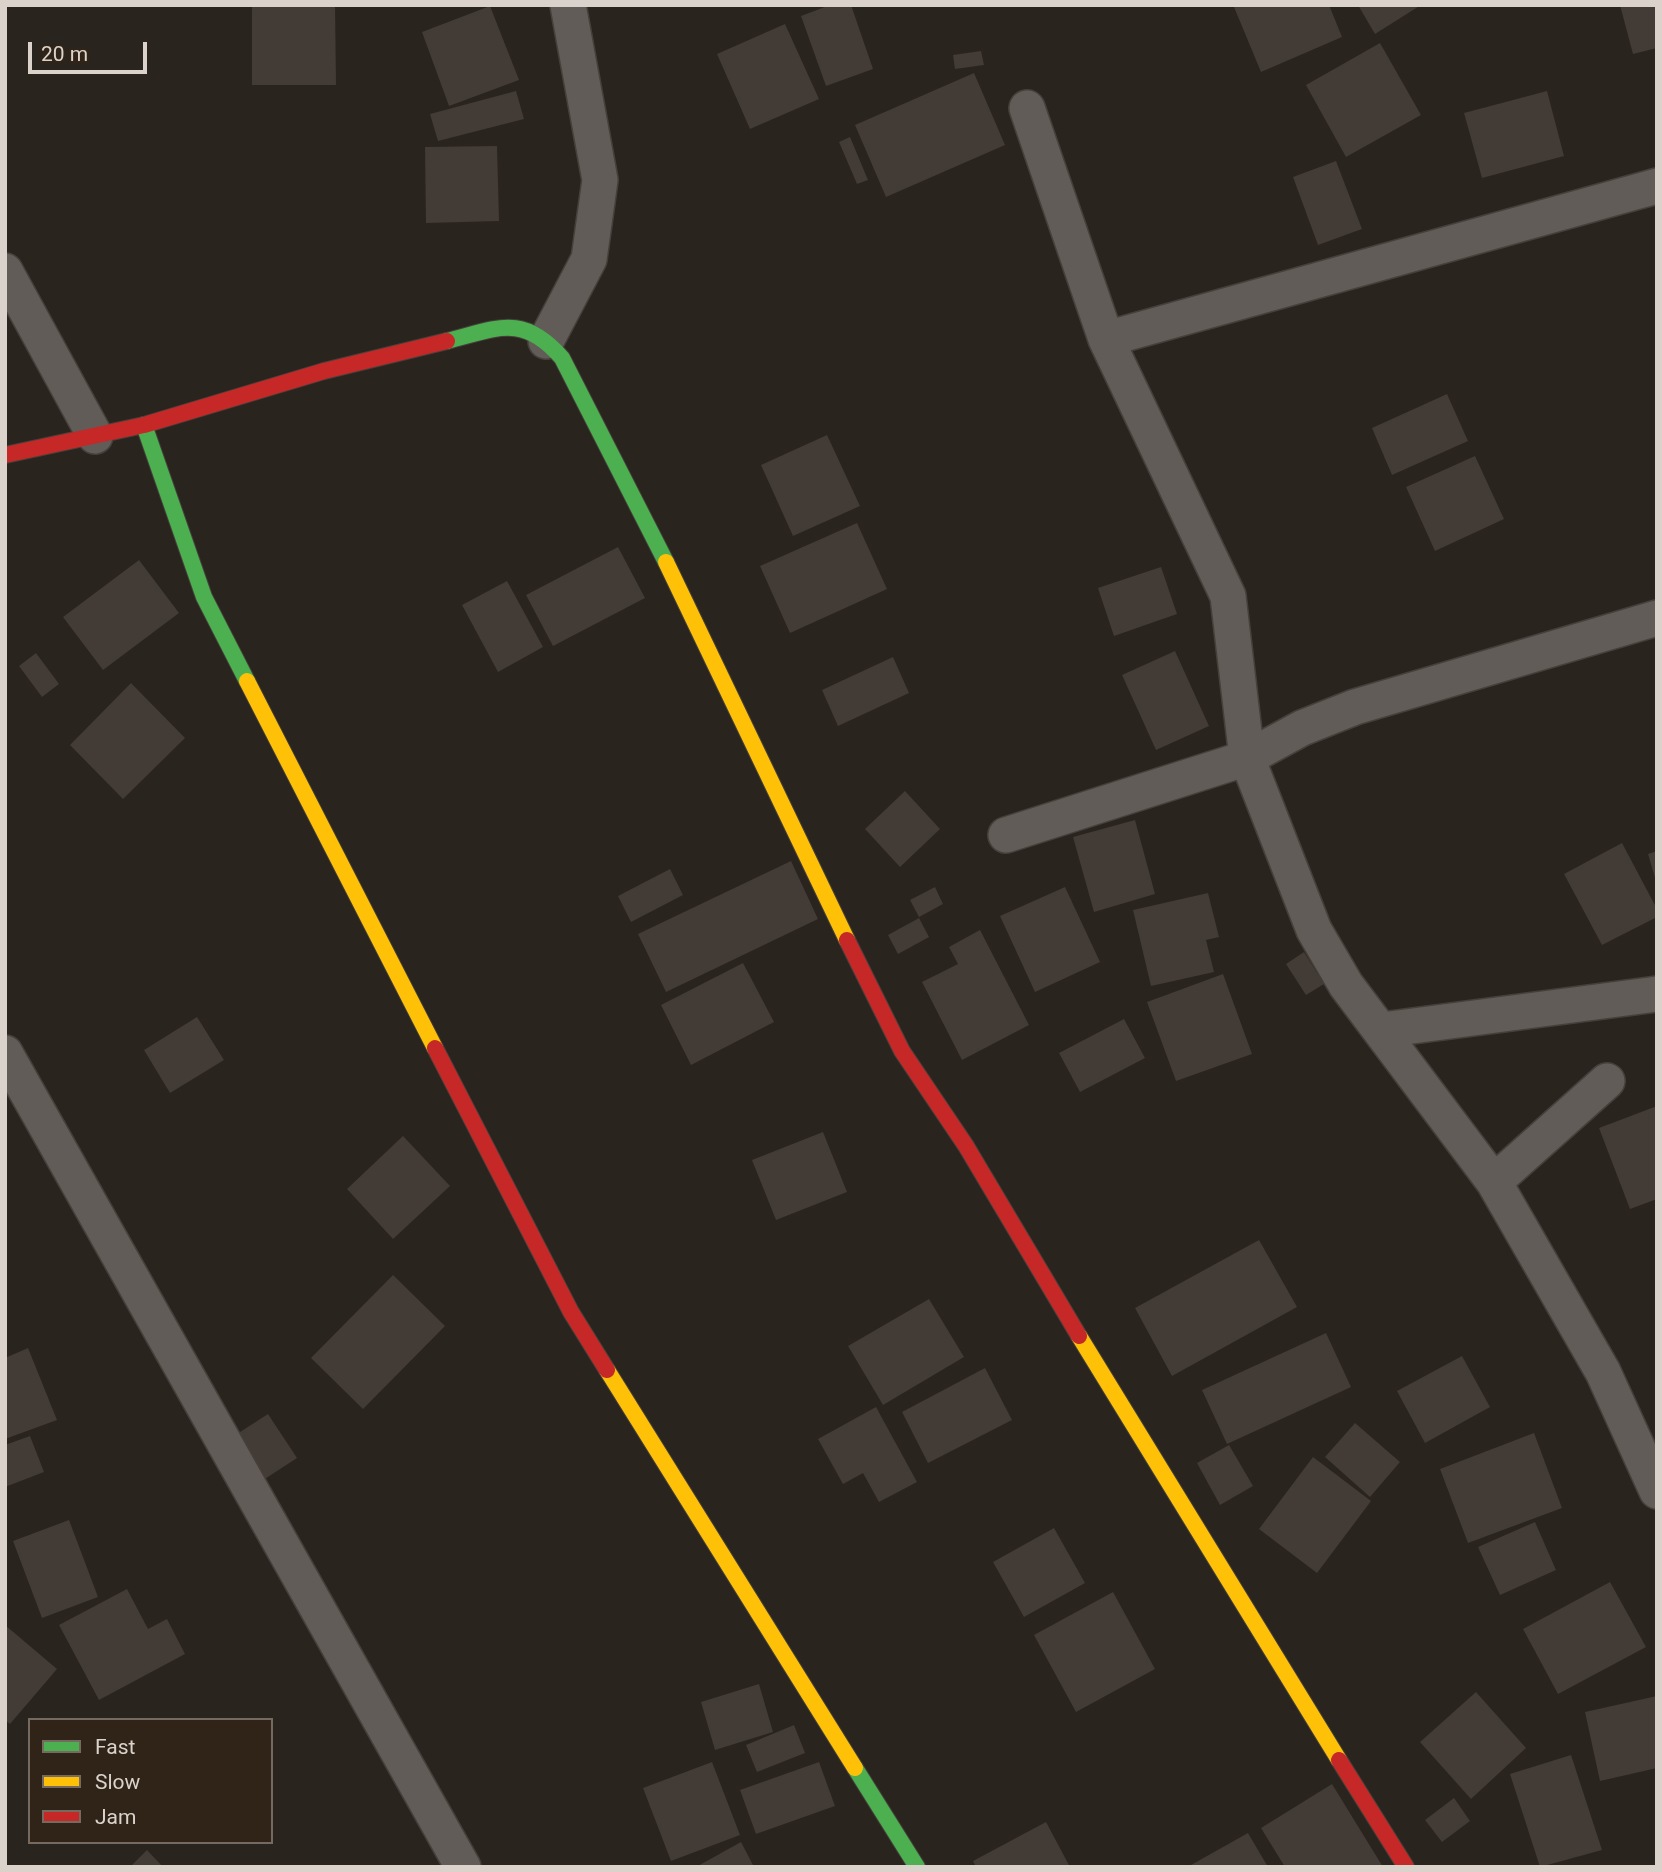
<!DOCTYPE html>
<style>
body{margin:0}
#map{position:relative;width:1662px;height:1872px;overflow:hidden;background:#2a241e;font-family:Roboto,sans-serif}
canvas{display:block}
.frame{position:absolute;inset:0;border:7px solid #dbd3cb;pointer-events:none}
.legend{position:absolute;left:28px;top:1718px;width:245px;height:126px;box-sizing:border-box;background:#302418;border:2px solid #746a60;margin:0;padding:9px 12px;list-style:none;font-size:21px;color:#dbd3cb}
.legend li{display:flex;align-items:center;gap:14px;height:35px}
.legend b{width:35px;border:2px solid #746a60}
.scale{position:absolute;left:28px;top:42px;width:119px;height:32px;box-sizing:border-box;border:4px solid #dbd3cb;border-top:0;padding-left:9px;font-size:21px;line-height:24px;white-space:nowrap;color:#dbd3cb;-webkit-text-stroke:5px #302418;paint-order:stroke}
</style>
<div id="map">
<canvas width="1662" height="1872"></canvas>
<div class="frame"></div>
<ul class="legend">
<li><b style="height:9px;background:#4caf50"></b>Fast</li>
<li><b style="height:9px;background:#ffc107"></b>Slow</li>
<li><b style="height:9px;background:#c62828"></b>Jam</li>
</ul>
<div class="scale">20 m</div>
</div>
<script>
const context = document.querySelector('canvas').getContext('2d');
context.lineJoin = 'round';
function fill(path, color) { context.fillStyle = color; context.fill(path, 'evenodd'); }
function stroke(path, color, width, dash) { context.strokeStyle = color; context.lineWidth = width; context.lineCap = dash ? 'butt' : 'round'; context.setLineDash(dash || []); context.stroke(path); }
fill(new Path2D(`
 M252,5H335L336,85H252Z
 M830,5H851L873,69L826,86L801,16Z
 M1237,5H1329L1342,37L1261,72L1234,7Z
 M1358,5H1421L1375,34Z
 M1620,5H1657V48L1633,54Z
 M490,6L519,80L449,106L422,32Z
 M785,24L819,99L750,129L717,54Z
 M1380,43L1421,115L1346,157L1306,85Z
 M981,51L984,65L955,69L953,55Z
 M974,73L1005,145L886,197L855,125Z
 M516,91L524,119L438,141L430,114Z
 M1547,91L1564,156L1482,178L1464,113Z
 M850,137L868,180L857,184L839,142Z
 M497,146L499,221L426,223L425,147Z
 M1336,161L1362,229L1318,245L1293,177Z
 M1447,394L1468,441L1392,475L1372,428Z
 M827,435L860,506L793,536L761,465Z
 M1475,456L1504,519L1435,551L1406,487Z
 M857,523L887,589L790,633L760,566Z
 M618,547L645,598L553,646L526,595Z
 M139,560L179,613L103,670L63,617Z
 M1161,567L1177,614L1114,636L1098,588Z
 M507,581L543,647L498,672L462,605Z
 M1175,651L1209,726L1156,750L1122,675Z
 M36,653L59,684L42,697L19,666Z
 M893,657L909,693L838,726L822,690Z
 M131,683L185,738L123,799L70,745Z
 M905,791L940,829L900,867L865,829Z
 M1135,820L1155,894L1094,912L1073,837Z
 M1622,843L1657,909V917L1602,945L1564,874Z
 M1657,851V881H1656L1648,854Z
 M791,861L818,919L666,992L638,934Z
 M670,869L683,895L631,922L618,896Z
 M935,887L943,904L919,917L910,900Z
 M1065,887L1100,962L1035,992L1000,916Z
 M1208,893L1219,937L1206,940L1214,972L1151,986L1133,910Z
 M919,918L929,937L898,954L888,935Z
 M980,930L1029,1025L962,1060L922,982L958,964L949,947Z
 M1304,952L1324,984L1306,995L1286,964Z
 M743,963L774,1022L691,1065L661,1005Z
 M1223,974L1252,1054L1176,1081L1147,1002Z
 M197,1017L224,1060L170,1093L144,1050Z
 M1124,1019L1145,1058L1080,1092L1059,1053Z
 M1657,1106V1199L1630,1209L1599,1128Z
 M823,1132L847,1192L776,1220L752,1160Z
 M403,1136L450,1186L393,1239L347,1189Z
 M1259,1240L1297,1307L1172,1376L1135,1308Z
 M393,1275L445,1326L363,1409L311,1358Z
 M929,1299L964,1357L883,1405L848,1346Z
 M1326,1333L1351,1387L1227,1444L1202,1390Z
 M28,1348L57,1420L5,1439V1358Z
 M1462,1356L1490,1407L1425,1443L1397,1391Z
 M985,1368L1012,1420L928,1463L902,1412Z
 M876,1407L917,1482L879,1502L863,1473L843,1484L818,1439Z
 M268,1414L297,1458L254,1486L226,1441Z
 M1355,1423L1400,1462L1370,1497L1325,1457Z
 M1534,1433L1562,1508L1468,1543L1440,1469Z
 M30,1436L44,1472L5,1487V1445Z
 M1229,1445L1253,1486L1220,1505L1197,1463Z
 M1313,1457L1371,1501L1317,1573L1259,1529Z
 M69,1520L98,1597L42,1618L13,1541Z
 M1535,1522L1556,1570L1500,1595L1478,1547Z
 M1054,1528L1085,1583L1024,1617L993,1562Z
 M1610,1582L1646,1647L1558,1694L1523,1629Z
 M127,1589L148,1629L167,1619L185,1654L99,1700L59,1625Z
 M1113,1592L1155,1669L1076,1712L1034,1635Z
 M5,1625L57,1669L10,1724L5,1720Z
 M759,1684L773,1732L715,1750L701,1702Z
 M1476,1692L1526,1748L1471,1799L1420,1742Z
 M1657,1696V1768L1600,1781L1585,1712Z
 M794,1725L805,1753L757,1772L746,1745Z
 M1571,1755L1602,1850L1540,1867L1510,1774Z
 M712,1762L740,1835L671,1861L643,1788Z
 M819,1762L835,1806L756,1834L740,1790Z
 M1332,1784L1383,1867H1285L1261,1828Z
 M1454,1798L1470,1821L1442,1842L1425,1820Z
 M1046,1822L1070,1867H976L973,1861Z
 M1248,1833L1268,1867H1192L1191,1865Z
 M741,1842L754,1867H696Z
 M147,1850L163,1867H130Z`), '#433b35');
const street = new Path2D(`
 M1027,108L1106,339L1228,596L1247,758L1314,930L1346,985L1494,1182L1603,1372L1657,1491
 M5,271L95,436
 M1106,339L1657,186
 M546,341L589,259L600,180L568,5
 M1006,835L1247,758L1302,728L1355,707L1657,618
 M1382,1030L1657,994
 M5,1053L463,1867
 M1494,1182L1607,1081`);
const fast = new Path2D(`
 M447,341C498,328 523,313 562,358L666,562
 M144,425L204,597L247,681
 M855,1768L917,1867`);
const slow = new Path2D(`
 M666,562L847,940
 M247,681L435,1048
 M1079,1336L1339,1760
 M607,1370L855,1768`);
const jam = new Path2D(`
 M5,455L144,425L324,371L447,341
 M847,940L902,1051L966,1146L1079,1336
 M435,1048L571,1312L607,1370
 M1339,1760L1406,1867`);
stroke(street, '#46403b', 38);
stroke(fast, '#46403b', 18);
stroke(slow, '#46403b', 18);
stroke(jam, '#46403b', 18);
stroke(street, '#615c57', 35);
stroke(fast, '#4caf50', 16);
stroke(slow, '#ffc107', 16);
stroke(jam, '#c62828', 16);
</script>
